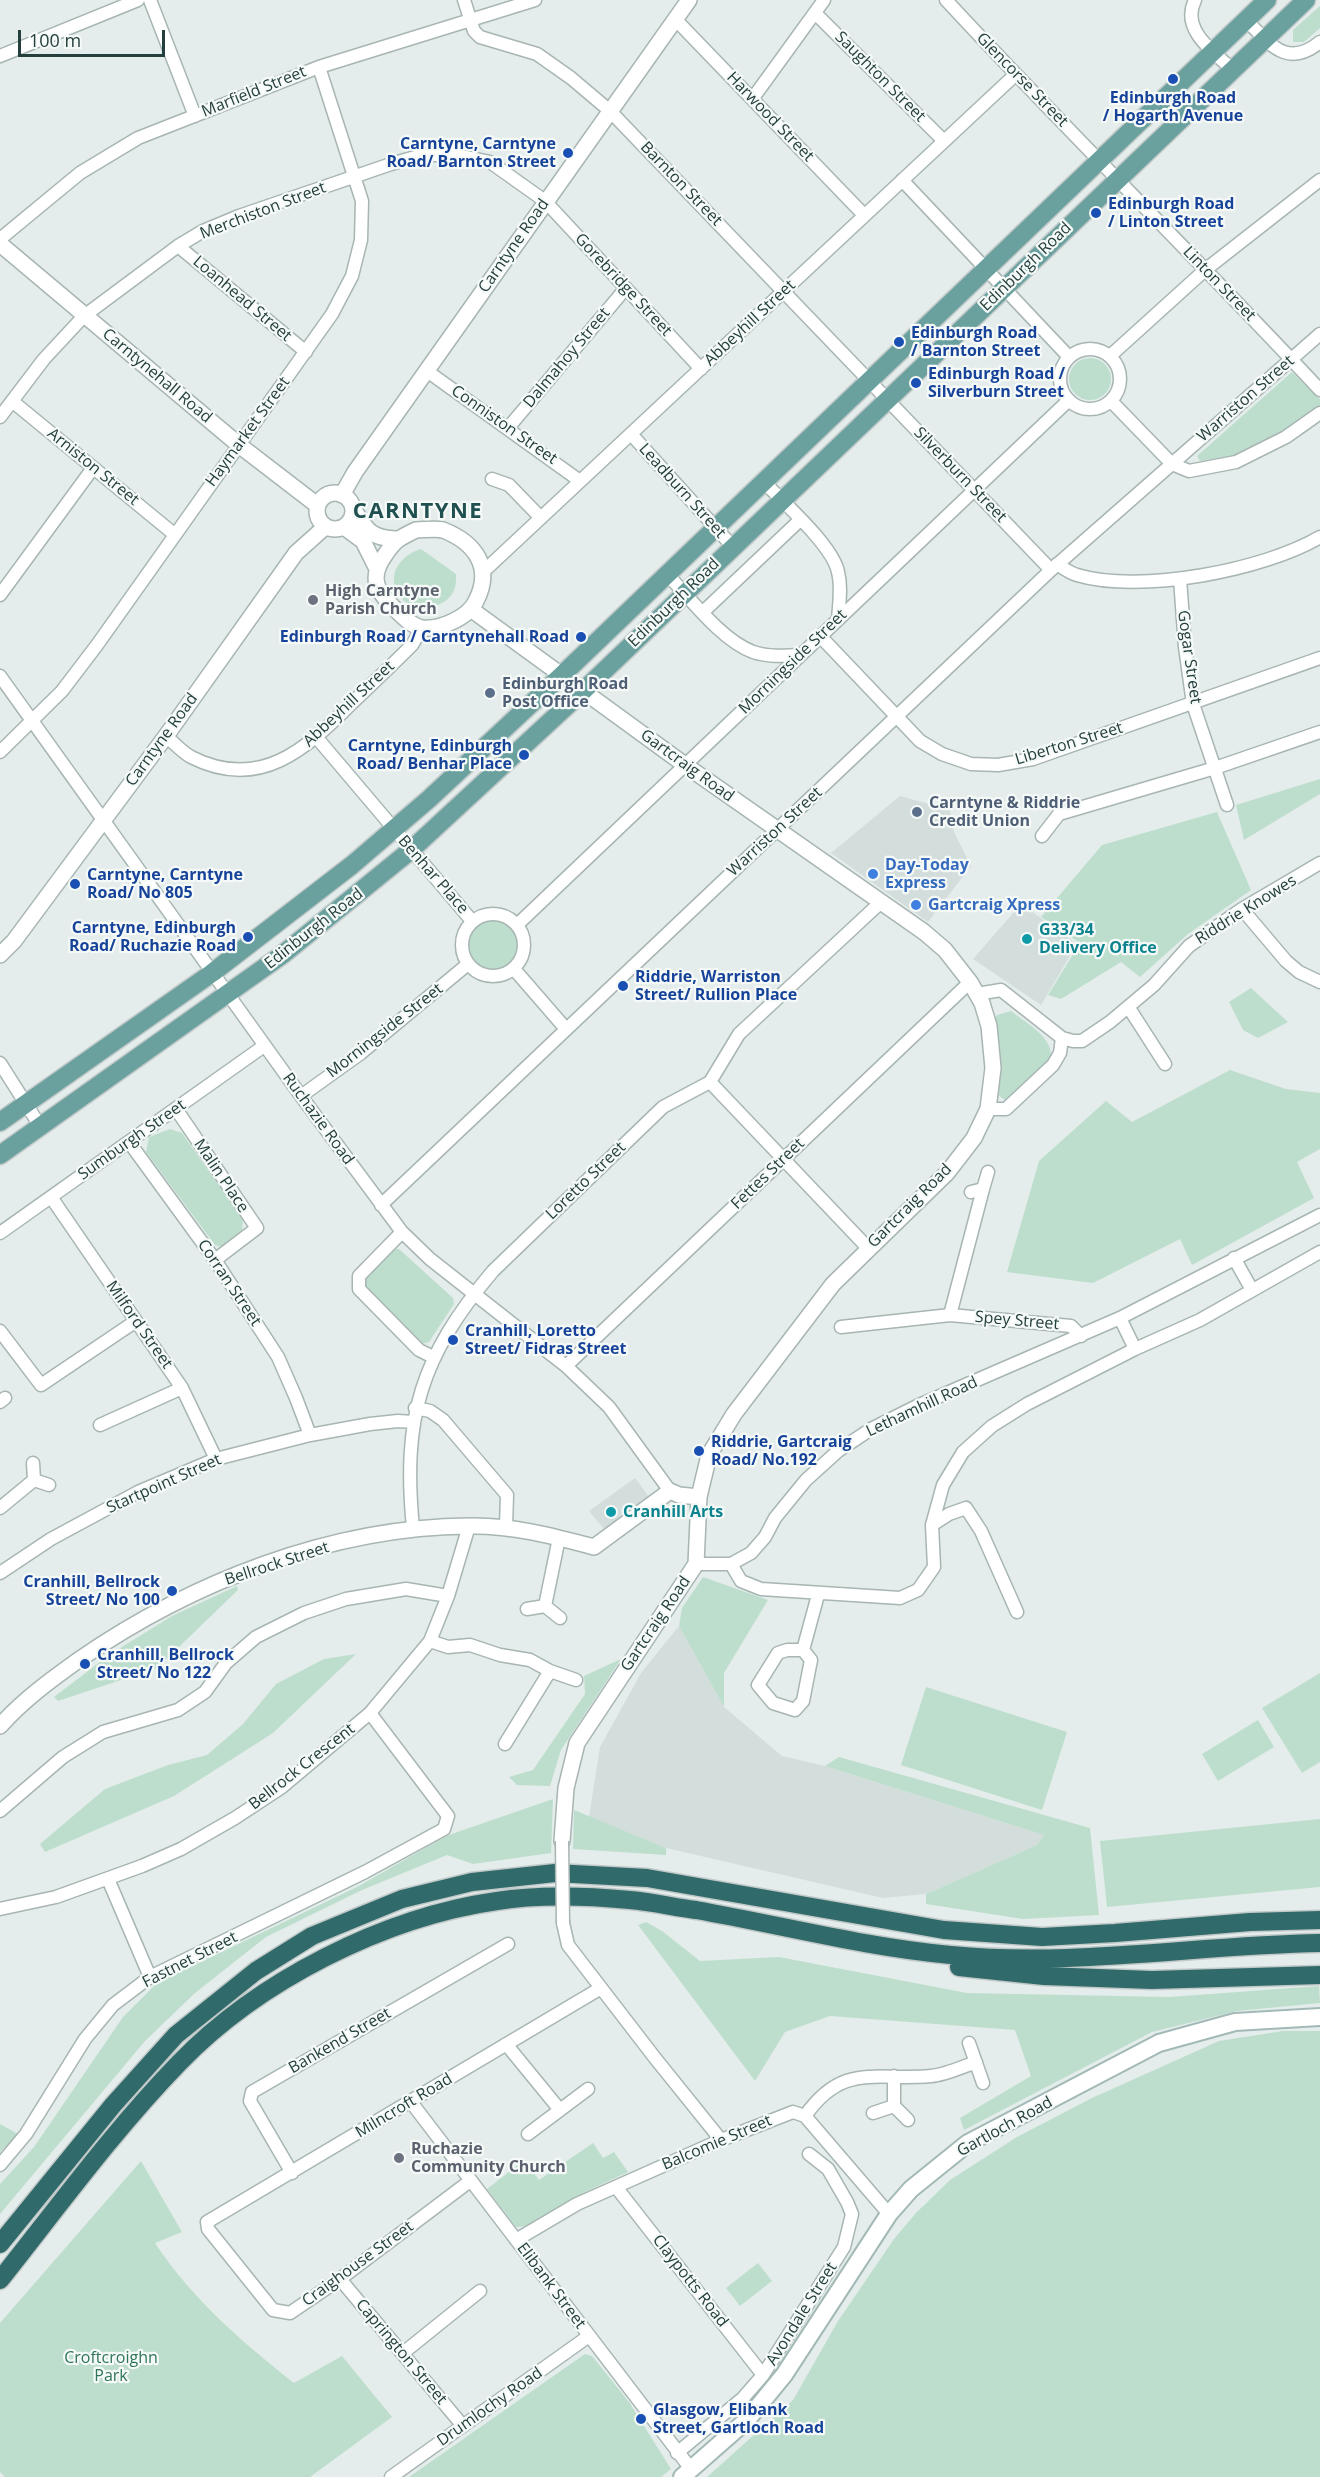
<!DOCTYPE html>
<style>
body{margin:0}
#map{position:relative;width:1320px;height:2477px;overflow:hidden;background:#e4edeb;font-family:"Open Sans",sans-serif}
canvas{display:block}
.scale{position:absolute;left:18px;top:30px;width:147px;height:27px;box-sizing:border-box;border:3px solid #243f3d;border-top:0;padding-left:8px;font-size:18px;line-height:21px;white-space:nowrap;color:#243f3d;-webkit-text-stroke:4px #f5faf8;paint-order:stroke}
</style>
<div id="map">
<canvas width="1320" height="2477"></canvas>
<div class="scale">100 m</div>
</div>
<script>
const context = document.querySelector('canvas').getContext('2d');
context.lineJoin = 'round';
function fill(path, color) { context.fillStyle = color; context.fill(path, 'evenodd'); }
function stroke(path, color, width, dash) { context.strokeStyle = color; context.lineWidth = width; context.lineCap = dash ? 'butt' : 'round'; context.setLineDash(dash || []); context.stroke(path); }
function label(font, color, halo, rows, align = 'center') {
  context.font = font + ' "Open Sans",sans-serif'; context.lineWidth = 4.5; context.setLineDash([]); context.textBaseline = 'middle'; context.strokeStyle = halo; context.fillStyle = color; for (const [text, x, y, turn = 0] of rows) {
    context.save(); context.translate(x, y); context.rotate((+turn || 0) * Math.PI / 180); context.textAlign = isNaN(turn) ? turn : align; if (halo) context.strokeText(text, 0, 0); context.fillText(text, 0, 0); context.restore();
  }
}
fill(new Path2D(`
 M900,796L950,810L954,832L971,866L928,922L831,853Z
 M1021,904L1077,944L1041,1005L973,959Z
 M635,1478L649,1497L605,1530L589,1511Z
 M679,1626L724,1707L782,1756L825,1766L1044,1835L1037,1845L926,1894L883,1898L666,1848L589,1817L600,1747L641,1673Z`), '#d3dddb');
fill(new Path2D(`
 M1320,6V28L1304,42H1293V30Z
 M1069 379a21 21 0 1 1 42 0a21 21 0 1 1-42 0Z
 M1292,372L1320,399V407L1281,432L1232,456L1200,461L1197,456Z
 M421,549L456,574C458,602 438,607 415,609C410,605 403,601 400,596C385,576 400,555 421,549Z
 M1320,779V794L1244,840L1236,805Z
 M1217,812L1251,890L1188,934L1140,977L1121,962L1061,999L1048,995L1080,943L1041,917L1102,845Z
 M469 945a24 24 0 1 1 48 0a24 24 0 1 1-48 0Z
 M1251,988L1288,1022L1258,1038L1243,1030L1229,1002Z
 M1011,1011C1026,1023 1057,1039 1050,1061L1005,1100L998,1095C1002,1069 1001,1045 995,1019L997,1015Z
 M1230,1070L1286,1089L1320,1093V1149L1297,1162L1314,1198L1192,1265L1180,1239L1093,1283L1007,1272L1039,1161L1106,1101L1132,1122Z
 M170,1129L182,1133L243,1220L242,1230L222,1247L215,1245L146,1152L149,1137Z
 M392,1249H399L453,1298L454,1304L429,1342L422,1344L365,1288V1277Z
 M703,1577L768,1600L724,1673V1707L679,1626L682,1608Z
 M237,1586L238,1590L157,1668L58,1701L54,1697L109,1655L172,1616Z
 M356,1654L273,1733L174,1796L45,1852L40,1844L105,1789L168,1765L207,1755L243,1724L276,1684L324,1659Z
 M621,1659L561,1750L550,1786L517,1785L509,1777L533,1770L585,1694L584,1676Z
 M1320,1673V1762L1302,1773L1262,1708Z
 M926,1687L1067,1732L1042,1810L901,1765Z
 M1258,1720L1274,1747L1218,1781L1202,1754Z
 M839,1757L1090,1828L1099,1915L1023,1919L926,1904V1894L1037,1845L1044,1835L825,1766Z
 M553,1799L551,1853L473,1864L447,1855L362,1890L266,1937L195,1993L145,2041L0,2214V2184L34,2147L123,2017L157,1983L359,1886L446,1836Z
 M574,1810L666,1848V1855L573,1849Z
 M1320,1819V1887L1107,1907L1100,1841Z
 M646,1922L662,1931L700,1961L779,1957L967,1993L1169,1997L1319,1986L1320,2003L1237,2011L1152,2032L964,2130L960,2118L1031,2076L1015,2030L830,2016L785,2032L755,2081L638,1925Z
 M1283,2031H1320V2477H707L793,2400L838,2321L894,2239L916,2213L950,2180L1017,2137L1092,2098L1219,2041Z
 M0,2124L18,2134L0,2152Z
 M593,2143L603,2158L614,2152L628,2172L583,2193L532,2226L516,2227L487,2189L524,2160L539,2180Z
 M141,2161L182,2232L155,2243C193,2300 241,2341 294,2383L342,2356L392,2417L310,2477H5L0,2472V2323Z
 M758,2263L772,2281L740,2306L726,2288Z
 M585,2354L592,2356L629,2402L671,2469L661,2477H409Z`), '#bedecd');
const minor = new Path2D(`
 M150,0L195,116
 M464,0L474,31L480,37L537,54L571,78L610,111L1051,570
 M946,0C1068,132 1197,258 1320,390
 M1195,0C1180,30 1214,52 1233,70
 M815,13L944,141
 M676,20L864,215
 M1246,20C1270,44 1287,69 1320,42
 M0,56L138,0
 M753,98L824,0
 M902,180L1069,357
 M0,239L80,173L138,138L319,67L535,0
 M178,246L306,352
 M1060 379a30 30 0 1 1 60 0a30 30 0 1 1-60 0Z
 M1110,356L1205,270L1320,180
 M427,371L580,481
 M12,401L174,534
 M1111,401L1172,464L1189,471L1236,462L1286,437L1320,413
 M0,417L44,359L84,316L178,246L203,231L239,216L391,164L422,155H457L490,162L545,201L701,369
 M508,428L626,288
 M631,434L733,547
 M492,479L509,485L541,518
 M763,481C783,502 833,546 838,572C842,587 839,604 838,620
 M1057,564C1063,568 1070,573 1077,575C1140,594 1264,570 1320,537
 M484,571L1015,75
 M666,573C690,598 721,640 753,652C768,657 785,656 800,655
 M1180,579L1185,647L1193,704L1227,805
 M0,595L93,468
 M703,612L800,520
 M820,636L920,741L942,754L971,764L998,765L1033,759L1320,658
 M0,676L301,1096L402,1232L430,1259L566,1366L609,1407L670,1491
 M166,736C174,743 182,752 191,757C260,792 306,749 352,703C372,684 392,665 412,645L422,628
 M317,738L472,921
 M0,752L62,691L97,645L332,314L352,276L361,240L362,201L319,67
 M1042,836L1059,814L1215,768L1320,732
 M1242,909L1286,961L1299,972L1320,982
 M462 945a31 31 0 1 1 62 0a31 31 0 1 1-62 0Z
 M518,924L1069,400
 M514,969L566,1029
 M977,994L1001,990L1062,1038L1073,1041H1082L1110,1022L1154,985L1189,946L1242,909L1320,863
 M1129,1008L1165,1064
 M0,1063L40,1126
 M710,1082L868,1248
 M301,1096L361,1053L468,964
 M176,1109L257,1228L215,1260
 M988,1109H1006L1053,1065L1060,1053L1062,1038
 M129,1142L215,1260L278,1357L296,1398L310,1435
 M983,1189L988,1172
 M51,1197L182,1388L216,1459
 M381,1205L1051,570L1320,334
 M402,1232L359,1276V1289L419,1350L433,1357
 M0,1233L264,1046
 M1234,1258L1252,1290
 M950,1315L983,1189L971,1192
 M1120,1318L1135,1349
 M841,1327L950,1315L1071,1326L1081,1336
 M0,1331L41,1385L136,1321
 M566,1366L970,982
 M0,1402L5,1398
 M415,1408L430,1411L443,1420L507,1495L506,1527
 M100,1425L182,1388
 M34,1480L49,1485
 M0,1508L34,1480L33,1463
 M932,1525L949,1514L966,1508L981,1531L1017,1612
 M413,1528C402,1417 421,1356 493,1271L663,1107L710,1082L739,1034L880,903
 M696,1564H731L751,1553L765,1537L775,1518L806,1480L838,1451L871,1429L917,1406L1120,1318L1320,1215
 M731,1564L741,1581L761,1589L900,1598L918,1590L934,1567L932,1525L943,1485L963,1452L992,1426L1027,1404L1135,1349L1200,1320L1320,1252
 M0,1573L51,1539L138,1492L216,1459L310,1435L370,1424L398,1421L413,1422
 M545,1606L559,1538
 M527,1609L545,1606L560,1618
 M430,1641L448,1647L470,1645L500,1655L530,1660L550,1671L576,1680
 M787,1650H803L811,1660L803,1701L795,1710L773,1703L758,1685L778,1653Z
 M803,1650L818,1595
 M505,1744L550,1671
 M0,1811L63,1757L103,1732L178,1710L205,1692L226,1663L256,1637L304,1613L346,1599L406,1589L448,1596
 M108,1879L150,1977
 M0,1909L56,1897L142,1866L181,1849L235,1818L282,1787L370,1713L430,1641L448,1596L469,1526
 M563,1923L568,1945L655,2058L721,2140
 M969,2043L983,2083
 M506,2044L560,2110
 M411,2102L691,2469
 M894,2106V2076
 M873,2113L894,2106L908,2120
 M805,2116C843,2062 875,2081 931,2076C945,2075 962,2067 976,2062
 M528,2134L588,2089
 M0,2165L26,2134L85,2039L113,2005L150,1977L365,1872L444,1829L448,1816L370,1713
 M292,2173L250,2101L252,2092L508,1944
 M470,2181L340,2279L290,2313L273,2310L208,2229L207,2222L601,1988
 M616,2187L763,2375
 M516,2240L577,2204L721,2140L793,2112L805,2116L889,2214
 M340,2279L463,2426
 M403,2353L480,2291
 M677,2453L743,2398L763,2375L844,2247L852,2214L847,2202L828,2169L809,2154
 M391,2477L589,2336`);
const tertiary = new Path2D(`
 M0,244L239,445L317,505
 M317 511a18 18 0 1 1 36 0a18 18 0 1 1-36 0Z
 M342,495L355,472L689,0
 M354,510C367,530 370,538 396,539
 M344,527L363,541L376,567
 M416,530C424,530 436,528 443,530C476,543 493,568 476,601C469,617 440,630 422,628C412,626 402,616 396,610C377,591 368,579 385,555C395,540 399,538 416,530Z
 M472,610L685,765L924,932L945,950L970,982L982,1003L989,1026L993,1068L988,1109L974,1138L947,1173L833,1284L734,1414L709,1455L699,1497L696,1564L577,1743L566,1788L562,1841
 M0,955L14,941L166,736L296,553L325,527
 M0,1726C23,1700 52,1679 80,1659C192,1582 331,1527 469,1526C511,1525 553,1536 594,1547L670,1491L679,1495L699,1497`);
const secondary = new Path2D(`
 M682,2477L747,2420L784,2375L889,2214L911,2189L968,2143L1159,2043L1235,2022L1320,2017`);
const primary = new Path2D(`
 M0,1122L212,973L352,865L429,799L562,675L1267,0
 M0,1155L282,955L411,850L583,691L1306,0`);
const motorway = new Path2D(`
 M959,1967L1044,1976L1152,1980L1320,1975
 M0,2244L113,2105L176,2035L256,1971L312,1936L402,1899L472,1882L555,1873L647,1878L944,1930L1042,1937L1115,1933L1250,1922L1320,1920
 M0,2280C58,2207 114,2130 179,2063C258,1981 384,1917 497,1901C541,1894 586,1896 630,1900C652,1902 674,1907 696,1910C781,1925 864,1947 951,1955C1074,1967 1197,1945 1320,1943`);
stroke(minor, '#a7b5b3', 15);
stroke(tertiary, '#a7b5b3', 18);
stroke(secondary, '#a3b9b6', 20);
stroke(primary, '#c2c9c9', 21);
stroke(motorway, '#c2c9c9', 21);
stroke(minor, '#fff', 12);
stroke(tertiary, '#fff', 15);
stroke(secondary, '#fff', 16);
stroke(primary, '#6aa19f', 18);
stroke(motorway, '#316a6a', 18);
const minorBridge = new Path2D(`
 M562,1841L563,1923`);
stroke(minorBridge, '#a7b5b3', 15, []);
stroke(minorBridge, '#fff', 12);
for (const [x, y, r, color] of [
 [1173,79,6,"#1a4fb4"],
 [568,153,6,"#1a4fb4"],
 [1096,213,6,"#1a4fb4"],
 [899,342,6,"#1a4fb4"],
 [916,383,6,"#1a4fb4"],
 [313,600,6,"#6b7280"],
 [581,637,6,"#1a4fb4"],
 [490,693,6,"#5c6f8a"],
 [524,755,6,"#1a4fb4"],
 [917,812,6,"#5c6f8a"],
 [873,874,6,"#3f7fe0"],
 [75,884,6,"#1a4fb4"],
 [916,905,6,"#3f7fe0"],
 [248,937,6,"#1a4fb4"],
 [1027,939,6,"#0f9aa8"],
 [623,986,6,"#1a4fb4"],
 [453,1340,6,"#1a4fb4"],
 [699,1451,6,"#1a4fb4"],
 [611,1512,6,"#0f9aa8"],
 [172,1591,6,"#1a4fb4"],
 [85,1664,6,"#1a4fb4"],
 [399,2158,6,"#6b7280"],
 [641,2419,6,"#1a4fb4"]
]) { const dot = new Path2D(); dot.arc(x, y, r, 0, 2 * Math.PI); context.fillStyle = color; context.fill(dot); stroke(dot, '#f5faf8', 2); }
label('16px', '#243f3d', '#f5faf8', [
 ["Saughton Street",880,77,45],
 ["Glencorse Street",1022,80,46],
 ["Marfield Street",254,92,-22],
 ["Harwood Street",770,117,46],
 ["Barnton Street",681,184,46],
 ["Merchiston Street",263,211,-21],
 ["Carntyne Road",514,246,-55],
 ["Edinburgh Road",1026,267,-44],
 ["Linton Street",1219,284,46],
 ["Gorebridge Street",623,285,47],
 ["Loanhead Street",242,299,40],
 ["Abbeyhill Street",750,323,-43],
 ["Dalmahoy Street",567,358,-50],
 ["Carntynehall Road",157,376,40],
 ["Warriston Street",1246,399,-41],
 ["Conniston Street",504,425,35],
 ["Haymarket Street",248,432,-54],
 ["Arniston Street",93,467,39],
 ["Silverburn Street",960,475,46],
 ["Leadburn Street",682,491,48],
 ["Edinburgh Road",674,603,-44],
 ["Gogar Street",1189,657,82],
 ["Morningside Street",793,662,-44],
 ["Abbeyhill Street",349,704,-43],
 ["Carntyne Road",162,740,-54],
 ["Liberton Street",1069,744,-17],
 ["Gartcraig Road",687,766,36],
 ["Warriston Street",775,832,-43],
 ["Benhar Place",433,875,49],
 ["Riddrie Knowes",1246,910,-32],
 ["Edinburgh Road",314,929,-38],
 ["Morningside Street",385,1031,-38],
 ["Ruchazie Road",318,1119,54],
 ["Sumburgh Street",132,1140,-35],
 ["Fettes Street",768,1174,-44],
 ["Malin Place",221,1176,56],
 ["Loretto Street",586,1181,-44],
 ["Gartcraig Road",910,1206,-45],
 ["Corran Street",229,1283,56],
 ["Spey Street",1017,1321,5],
 ["Milford Street",139,1325,55],
 ["Lethamhill Road",922,1407,-25],
 ["Startpoint Street",164,1484,-24],
 ["Bellrock Street",277,1564,-18],
 ["Gartcraig Road",656,1624,-56],
 ["Bellrock Crescent",302,1767,-38],
 ["Fastnet Street",190,1960,-27],
 ["Bankend Street",340,2041,-30],
 ["Milncroft Road",404,2106,-31],
 ["Gartloch Road",1005,2127,-29],
 ["Balcomie Street",717,2143,-23],
 ["Craighouse Street",358,2264,-36],
 ["Claypotts Road",690,2281,52],
 ["Elibank Street",551,2286,53],
 ["Avondale Street",802,2314,-58],
 ["Caprington Street",401,2352,50],
 ["Drumlochy Road",490,2407,-35]
]);
label('bold 16px', '#164399', '#f5faf8', [
 ["Edinburgh Road",1173,98,"center"],
 ["/ Hogarth Avenue",1173,116,"center"],
 ["Carntyne, Carntyne",556,144,"right"],
 ["Road/ Barnton Street",556,162,"right"],
 ["Edinburgh Road",1108,204],
 ["/ Linton Street",1108,222],
 ["Edinburgh Road",911,333],
 ["/ Barnton Street",911,351],
 ["Edinburgh Road /",928,374],
 ["Silverburn Street",928,392],
 ["Edinburgh Road / Carntynehall Road",569,637,"right"],
 ["Carntyne, Edinburgh",512,746,"right"],
 ["Road/ Benhar Place",512,764,"right"],
 ["Carntyne, Carntyne",87,875],
 ["Road/ No 805",87,893],
 ["Carntyne, Edinburgh",236,928,"right"],
 ["Road/ Ruchazie Road",236,946,"right"],
 ["Riddrie, Warriston",635,977],
 ["Street/ Rullion Place",635,995],
 ["Cranhill, Loretto",465,1331],
 ["Street/ Fidras Street",465,1349],
 ["Riddrie, Gartcraig",711,1442],
 ["Road/ No.192",711,1460],
 ["Cranhill, Bellrock",160,1582,"right"],
 ["Street/ No 100",160,1600,"right"],
 ["Cranhill, Bellrock",97,1655],
 ["Street/ No 122",97,1673],
 ["Glasgow, Elibank",653,2410],
 ["Street, Gartloch Road",653,2428]
], 'left');
label('bold 16px', '#5b616d', '#f5faf8', [
 ["High Carntyne",325,591],
 ["Parish Church",325,609],
 ["Ruchazie",411,2149],
 ["Community Church",411,2167]
], 'left');
label('bold 16px', '#4e5e75', '#f5faf8', [
 ["Edinburgh Road",502,684],
 ["Post Office",502,702],
 ["Carntyne & Riddrie",929,803],
 ["Credit Union",929,821]
], 'left');
label('bold 16px', '#366cbe', '#f5faf8', [
 ["Day-Today",885,865],
 ["Express",885,883],
 ["Gartcraig Xpress",928,905]
], 'left');
label('bold 16px', '#0d838f', '#f5faf8', [
 ["G33/34",1039,930],
 ["Delivery Office",1039,948],
 ["Cranhill Arts",623,1512]
], 'left');
label('16px', '#2f7559', '#f5faf8', [
 ["Croftcroighn",111,2358],
 ["Park",111,2376]
]);
context.letterSpacing = '1.5px';
label('bold 22px', '#20504f', '#f5faf8', [
 ["CARNTYNE",418,512]
]);
context.letterSpacing = '0px';
</script>
